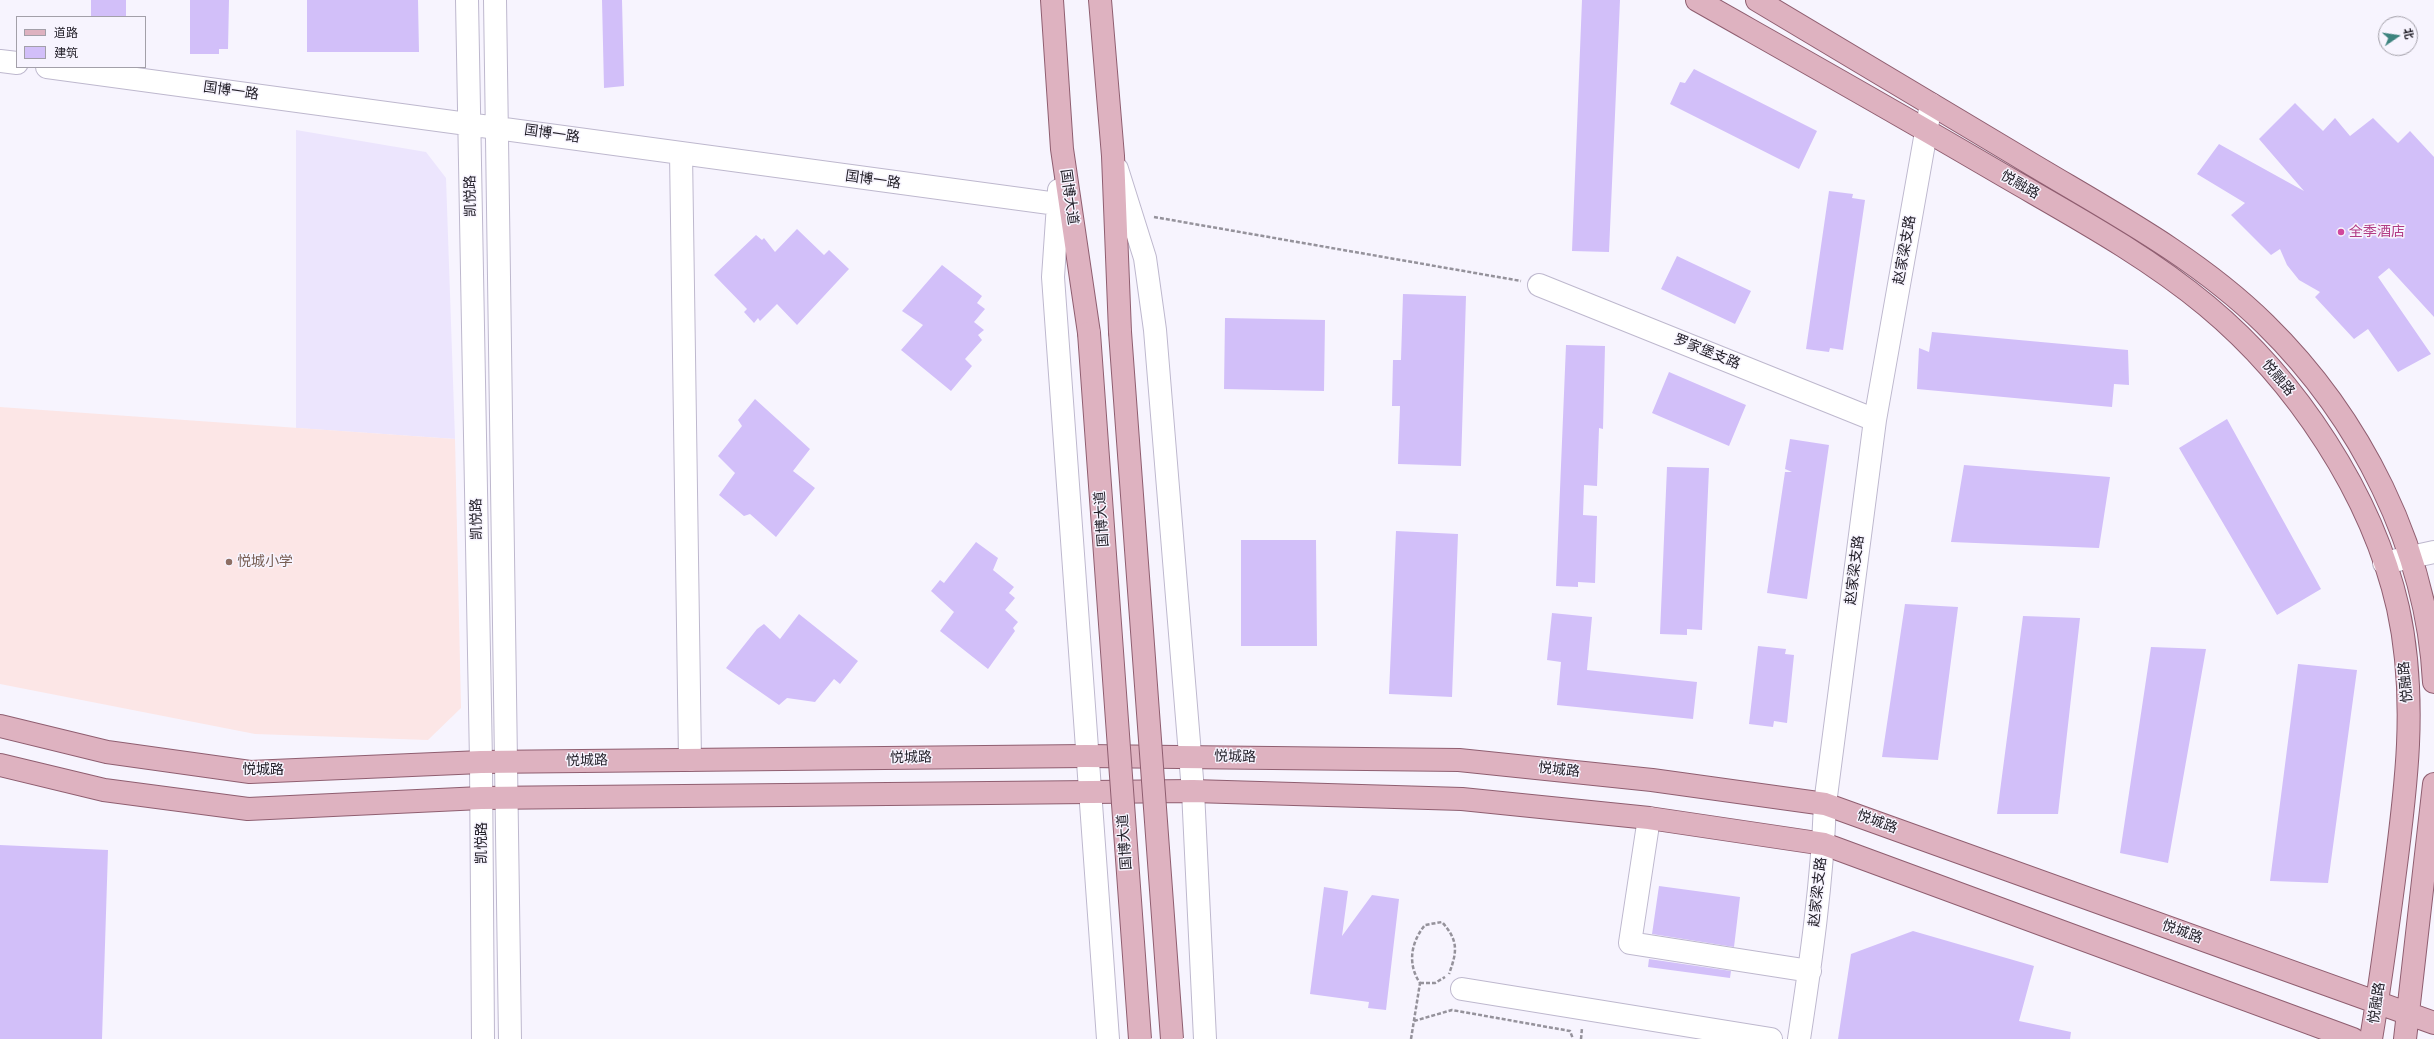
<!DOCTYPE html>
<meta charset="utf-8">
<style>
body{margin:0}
#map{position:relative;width:2434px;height:1039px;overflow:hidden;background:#f7f4fe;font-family:"Open Sans","Noto Sans SC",sans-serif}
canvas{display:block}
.legend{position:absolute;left:16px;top:16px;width:130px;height:52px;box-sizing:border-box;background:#f7f4fe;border:1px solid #a3a0a9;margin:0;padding:5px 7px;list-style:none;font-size:12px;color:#24212a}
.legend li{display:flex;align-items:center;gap:8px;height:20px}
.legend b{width:20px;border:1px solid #a3a0a9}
.north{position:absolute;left:2378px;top:16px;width:40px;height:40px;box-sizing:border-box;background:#f7f4fe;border:1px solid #a3a0a9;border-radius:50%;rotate:77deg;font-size:11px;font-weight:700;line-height:16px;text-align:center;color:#24212a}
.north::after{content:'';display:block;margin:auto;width:14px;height:18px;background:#3c837e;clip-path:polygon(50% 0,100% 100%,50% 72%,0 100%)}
</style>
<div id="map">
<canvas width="2434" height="1039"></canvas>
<ul class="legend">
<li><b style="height:5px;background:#deb2c0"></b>道路</li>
<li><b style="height:11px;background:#d2bff9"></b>建筑</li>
</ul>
<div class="north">北</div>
</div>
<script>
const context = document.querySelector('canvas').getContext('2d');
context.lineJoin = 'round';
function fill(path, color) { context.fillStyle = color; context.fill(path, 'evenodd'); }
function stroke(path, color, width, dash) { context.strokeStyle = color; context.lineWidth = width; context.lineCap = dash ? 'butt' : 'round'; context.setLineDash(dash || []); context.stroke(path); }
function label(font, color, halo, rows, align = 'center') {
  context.font = font + ' "Open Sans","Noto Sans SC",sans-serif'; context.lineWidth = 3; context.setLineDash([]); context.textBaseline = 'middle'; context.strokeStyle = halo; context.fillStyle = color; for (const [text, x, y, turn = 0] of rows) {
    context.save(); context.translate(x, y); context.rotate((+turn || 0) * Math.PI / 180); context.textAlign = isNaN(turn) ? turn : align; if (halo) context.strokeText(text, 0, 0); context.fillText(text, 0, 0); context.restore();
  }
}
fill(new Path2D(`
 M296,130L426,152L446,178L455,439L296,428Z`), '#ece5fd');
fill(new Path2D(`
 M0,407L455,439L461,708L428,740L255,734L0,684Z`), '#fce6e6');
fill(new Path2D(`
 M91,0H126V17H91Z
 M190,0H229L228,49H219V54H190Z
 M307,0H418L419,52H307Z
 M602,0H622L624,86L604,88Z
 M1582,0H1620L1609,252L1572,251Z
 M1694,69L1817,131L1799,169L1670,104L1680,82L1685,83Z
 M2295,103L2323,131L2335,118L2350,136L2373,118L2398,143L2410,131L2434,157V317L2389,268L2378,277L2431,354L2398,372L2368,329L2354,339L2315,297L2320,292L2299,280L2287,265L2280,249L2271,255L2231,215L2245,203L2197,174L2219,144L2304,191L2259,139Z
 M1829,191L1853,194L1852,198L1865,200L1843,350L1830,348L1829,352L1806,349Z
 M797,229L824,255L829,250L849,269L797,325L777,304L760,321L758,318L754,323L744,312L747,309L714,275L756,235L762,240L764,238L775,252Z
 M1677,256L1751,291L1735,324L1661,289Z
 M942,265L982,296L977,303L985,309L974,322L984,330L978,335L982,340L965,359L972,366L951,391L901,350L923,325L902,311Z
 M1403,294L1466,296L1461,466L1398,464L1400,406H1392L1393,360H1401Z
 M1225,318L1325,320L1324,391L1224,389Z
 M1932,332L2128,350L2129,385L2114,384L2112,407L1917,389L1919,348L1929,352Z
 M1566,345L1605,346L1603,429L1599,428L1597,486L1584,485L1583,515L1597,516L1595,583L1578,582V587L1556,586Z
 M1669,372L1746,405L1729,446L1652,413Z
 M755,399L810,449L793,471L815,488L776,537L750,514L744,516L719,495L735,473L718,456L742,426L738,420Z
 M2227,419L2321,589L2277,615L2179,448Z
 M1790,439L1829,445L1807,599L1767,593L1785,472H1792L1785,469Z
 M1964,465L2110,477L2099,548L1951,542Z
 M1667,467L1709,468L1702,630L1687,629V635L1660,634Z
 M1396,531L1458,534L1452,697L1389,694Z
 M1241,540H1316L1317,646H1241Z
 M976,542L998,558L993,570L1014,587L1009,593L1015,598L1005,610L1018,622L1013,628L1015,631L988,669L940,631L954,612L931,591L940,580L944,583Z
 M1905,604L1958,607L1938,760L1882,757Z
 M1552,613L1592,617L1587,670L1697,682L1693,719L1557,705L1561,662L1547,660Z
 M799,614L858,661L840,684L834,679L815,702L787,698L779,705L726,668L757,629L764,624L780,639Z
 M2023,616L2080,618L2058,814H1997Z
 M1758,646L1786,649L1785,654L1794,655L1787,723L1774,721L1773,727L1749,724Z
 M2151,647L2206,649L2168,863L2120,853Z
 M2298,664L2357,670L2328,883L2270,881Z
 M0,845L108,850L102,1039H0Z
 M1659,886L1740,897L1734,947L1652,934Z
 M1324,887L1348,891L1342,936L1372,895L1399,899L1386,1010L1368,1008L1369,1002L1310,994Z
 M1913,931L2034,966L2019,1021L2071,1032L2070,1039H1838L1851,954Z
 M1649,959L1731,971L1730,978L1648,967Z`), '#d2bff9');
const minor = new Path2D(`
 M467,0L481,762L483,1039
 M495,0L510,1039
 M0,61L17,63
 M47,67L1057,204
 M681,153L690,760
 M1117,169L1145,258L1155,330L1193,791L1205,1039
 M1059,190L1053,277L1108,1039
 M1539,285L1875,420
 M2384,563L2434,552
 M1649,818L1630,943L1810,971
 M1462,989L1771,1039
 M1799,1039C1811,961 1822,883 1825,804L1875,420L1931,104`);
const major = new Path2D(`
 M1052,0L1062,149L1089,333
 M1100,0L1113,156L1120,332
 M1697,0C1794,55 1892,110 1989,167C2062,210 2141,251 2207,306C2296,380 2372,494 2398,608C2418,699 2406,790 2394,880C2387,933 2380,986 2371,1039
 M1757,0C1844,52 1931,104 2018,156C2102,207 2194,254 2265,324C2360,417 2427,548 2434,682
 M0,726L107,752L250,772L481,762L1086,756L1459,760L1652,780L1825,804L2434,1023
 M0,765L104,790L248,809L481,798L1193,791L1462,799L1649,818L1824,844L2353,1039
 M2405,1039L2434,784`);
stroke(minor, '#beb8ce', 24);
stroke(major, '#8f5e70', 24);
stroke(new Path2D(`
 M1154,217L1521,281
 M1420,983H1435L1445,977
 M1414,1021L1452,1010L1570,1031L1573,1039
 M1411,1039L1420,983C1407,964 1411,942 1425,925L1442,922C1459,941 1457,952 1449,974
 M1581,1039L1582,1028`), '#95929b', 2.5, [4, 2]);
stroke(minor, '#fff', 22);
stroke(major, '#deb2c0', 22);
const majorBridge = new Path2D(`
 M1120,332L1172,1039
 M1089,333L1140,1039`);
stroke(majorBridge, '#8f5e70', 24, []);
stroke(majorBridge, '#deb2c0', 22);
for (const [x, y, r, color] of [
 [2341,232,4,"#d1479c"],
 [229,562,4,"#8d6e63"]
]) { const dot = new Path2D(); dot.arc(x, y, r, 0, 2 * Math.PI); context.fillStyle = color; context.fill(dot); stroke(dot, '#f7f4fe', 1.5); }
label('14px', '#24212a', '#f7f4fe', [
 ["国博一路",231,91,8],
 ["国博一路",552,134,8],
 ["国博一路",873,180,8],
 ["悦融路",2020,185,30],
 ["凯悦路",471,196,-91],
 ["国博大道",1069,197,82],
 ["赵家梁支路",1905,250,-80],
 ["罗家堡支路",1707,352,22],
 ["悦融路",2278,378,50],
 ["凯悦路",477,519,-91],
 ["国博大道",1102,519,-94],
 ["赵家梁支路",1855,570,-83],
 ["悦融路",2406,682,-95],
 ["悦城路",1235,757,1],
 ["悦城路",911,758,-1],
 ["悦城路",587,761,-1],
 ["悦城路",263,770],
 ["悦城路",1559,770,6],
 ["悦城路",1877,822,20],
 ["国博大道",1125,842,-94],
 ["凯悦路",482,843,-90],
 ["赵家梁支路",1818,892,-84],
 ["悦城路",2182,932,20],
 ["悦融路",2377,1003,-81]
]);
label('14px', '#b23c85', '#f7f4fe', [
 ["全季酒店",2349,232]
], 'left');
label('14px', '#785e54', '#f7f4fe', [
 ["悦城小学",237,562]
], 'left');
</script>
